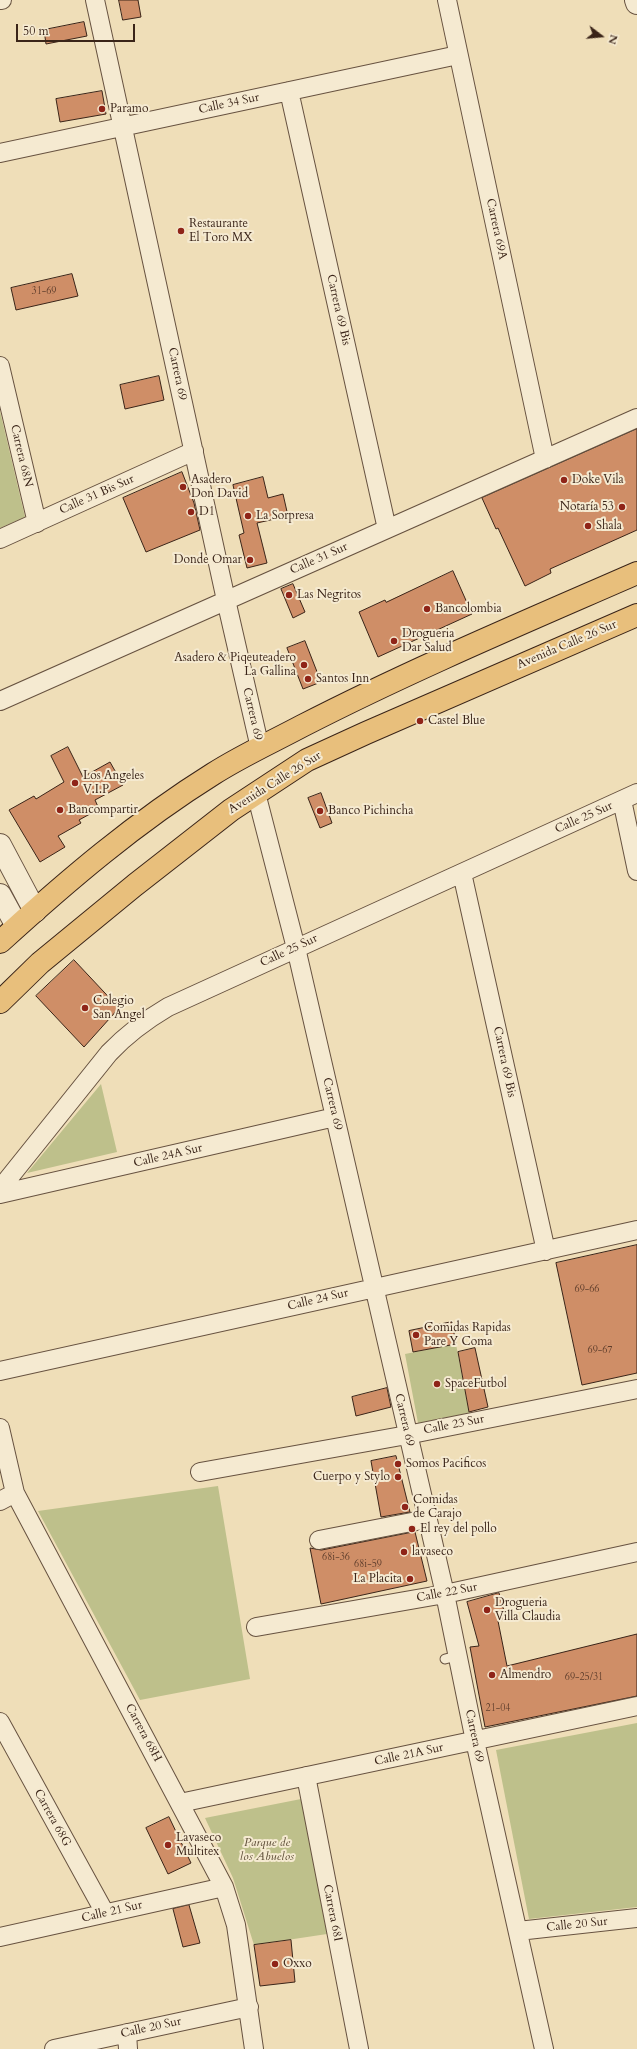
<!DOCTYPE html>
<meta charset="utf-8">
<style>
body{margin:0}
#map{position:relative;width:637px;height:2049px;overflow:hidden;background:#efdeb8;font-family:Cardo,serif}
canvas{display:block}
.north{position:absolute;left:581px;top:16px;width:40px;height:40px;-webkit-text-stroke:3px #f5ead1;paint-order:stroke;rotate:106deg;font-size:11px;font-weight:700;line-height:16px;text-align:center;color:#3a2418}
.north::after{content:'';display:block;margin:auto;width:14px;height:18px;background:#3a2418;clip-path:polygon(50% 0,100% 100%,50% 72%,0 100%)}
.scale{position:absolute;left:16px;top:24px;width:119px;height:18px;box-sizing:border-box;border:2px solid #3a2418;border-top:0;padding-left:5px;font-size:12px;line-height:14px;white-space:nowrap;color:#3a2418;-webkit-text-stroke:3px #f5ead1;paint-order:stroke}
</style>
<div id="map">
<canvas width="637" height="2049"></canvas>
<div class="north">N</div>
<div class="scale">50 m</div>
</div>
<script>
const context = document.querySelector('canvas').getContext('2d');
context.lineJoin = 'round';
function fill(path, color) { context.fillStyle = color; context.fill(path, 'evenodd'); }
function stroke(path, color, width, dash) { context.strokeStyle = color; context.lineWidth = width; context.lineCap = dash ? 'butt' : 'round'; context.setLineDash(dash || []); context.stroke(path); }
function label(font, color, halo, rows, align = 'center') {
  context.font = font + ' Cardo,serif'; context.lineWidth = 4; context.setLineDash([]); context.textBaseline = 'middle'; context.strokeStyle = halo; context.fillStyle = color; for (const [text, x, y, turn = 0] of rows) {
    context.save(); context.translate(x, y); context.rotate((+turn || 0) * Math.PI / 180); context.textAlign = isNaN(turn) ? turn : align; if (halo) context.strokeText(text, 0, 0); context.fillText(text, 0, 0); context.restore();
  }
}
fill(new Path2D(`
 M0,411L25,517L0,528Z
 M101,1084L117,1152L27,1173Z
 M456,1344L469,1413L418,1423L405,1354Z
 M218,1486L250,1679L140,1700L38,1511Z
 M637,1723V1907L529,1919L496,1750Z
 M301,1799L327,1934L254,1945L233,1878L205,1818Z`), '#bec08b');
const building = new Path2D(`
 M119,0H138L141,17L123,20Z
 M84,22L87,36L46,44L44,30Z
 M102,91L106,114L60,122L56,99Z
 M72,274L78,296L16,310L11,288Z
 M159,376L164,400L125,409L120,385Z
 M637,429V530L550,569L551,573L525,586L498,528L496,529L482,498Z
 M182,472L194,503L200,530L146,552L123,498Z
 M263,477L268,498L283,494L288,516L257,523L267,563L247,568L239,535L244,533L233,485Z
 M453,571L472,614L378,657L359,612L385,600L386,602Z
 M293,584L305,612L293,618L281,589Z
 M305,641L321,682L303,689L287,648Z
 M68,747L83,777L110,762L123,785L95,800L99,809L79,820L81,823L58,836L65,847L40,862L9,810L34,796L36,799L64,782L51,756Z
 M321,793L332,823L320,828L308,798Z
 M74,960L119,1008L84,1047L36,996Z
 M637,1245V1373L582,1385L556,1263Z
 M452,1322L456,1344L413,1352L409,1331Z
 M475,1348L488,1407L469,1412L458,1352Z
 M387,1388L391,1407L356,1416L352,1397Z
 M396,1456L410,1512L381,1517L371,1461Z
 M415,1532L427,1581L321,1604L310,1548L321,1550Z
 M499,1593L506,1618L498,1621L507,1666L637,1634V1696L485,1727L470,1647L479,1646L467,1602Z
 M169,1817L191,1863L168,1874L146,1828Z
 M189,1905L200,1943L183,1947L173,1909Z
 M291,1940L295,1982L260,1986L254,1945Z`);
fill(building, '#cf8e67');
stroke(building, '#3a2418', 1);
const service = new Path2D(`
 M445,1659L457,1656`);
const minor = new Path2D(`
 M0,0H2
 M95,0L226,600L260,748
 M447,0L545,459
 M289,91L387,529
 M0,153L458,55
 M0,366L37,523
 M0,539L194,451
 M0,701L637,418
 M256,793L296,948L445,1594L475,1741L544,2049
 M622,800L637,871
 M462,873L546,1251
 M0,1189L109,1053C127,1034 146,1020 168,1007L637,793
 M0,1194L335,1117
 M0,1371L637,1230
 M0,1428L15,1493L224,1887L236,1925L254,2049
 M200,1472L407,1435L637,1389
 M0,1501L15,1493
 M319,1540L427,1519
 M256,1627L445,1594L637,1552
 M0,1722L105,1913
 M306,1776L359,2049
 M180,1803L637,1706
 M518,1931L637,1918
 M0,1937L224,1887
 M127,2033L128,2049
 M54,2049L249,2007`);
const tertiary = new Path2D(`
 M636,0L637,3
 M0,845L35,911
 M0,895L17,926`);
const primary = new Path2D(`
 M0,942C67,881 136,822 213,774C241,756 272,742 302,726C411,670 525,622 637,573
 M0,1002L40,963L135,885L231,810L307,760L366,733L637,615`);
stroke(service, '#675240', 11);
stroke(minor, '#675240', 20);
stroke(tertiary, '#675240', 24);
stroke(primary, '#3a2418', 24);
stroke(service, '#f5ead1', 9);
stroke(minor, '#f5ead1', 18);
stroke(tertiary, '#f5ead1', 22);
stroke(primary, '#e8bf7c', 22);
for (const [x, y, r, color] of [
 [102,109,4,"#8f2418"],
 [181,231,4,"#8f2418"],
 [564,480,4,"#8f2418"],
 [183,487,4,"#8f2418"],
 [622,507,4,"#8f2418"],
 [191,512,4,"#8f2418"],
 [248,516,4,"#8f2418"],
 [588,526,4,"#8f2418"],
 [250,560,4,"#8f2418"],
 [289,595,4,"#8f2418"],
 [427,609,4,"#8f2418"],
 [394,641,4,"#8f2418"],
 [304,665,4,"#8f2418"],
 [308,679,4,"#8f2418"],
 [420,721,4,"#8f2418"],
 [75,783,4,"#8f2418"],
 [60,810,4,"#8f2418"],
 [320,811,4,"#8f2418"],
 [85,1008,4,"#8f2418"],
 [416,1335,4,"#8f2418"],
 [437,1384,4,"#8f2418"],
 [398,1464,4,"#8f2418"],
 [398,1477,4,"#8f2418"],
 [405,1507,4,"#8f2418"],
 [412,1529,4,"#8f2418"],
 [404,1552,4,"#8f2418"],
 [410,1579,4,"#8f2418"],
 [487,1610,4,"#8f2418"],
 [492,1675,4,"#8f2418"],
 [168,1845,4,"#8f2418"],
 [275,1964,4,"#8f2418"]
]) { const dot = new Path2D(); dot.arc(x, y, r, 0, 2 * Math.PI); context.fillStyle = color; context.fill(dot); stroke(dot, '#f5ead1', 1.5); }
label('10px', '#5f3e2c', null, [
 ["31-69",44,292],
 ["69-66",587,1290],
 ["69-67",600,1351],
 ["68i-36",336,1558],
 ["68i-59",368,1565],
 ["69-25/31",584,1678],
 ["21-04",498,1709]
]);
label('12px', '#3a2418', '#f5ead1', [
 ["Calle 34 Sur",229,104,-12],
 ["Carrera 69A",496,229,78],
 ["Carrera 69 Bis",338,310,77],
 ["Carrera 69",177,374,78],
 ["Carrera 68N",21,456,77],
 ["Calle 31 Bis Sur",97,495,-24],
 ["Calle 31 Sur",319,559,-24],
 ["Avenida Calle 26 Sur",567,645,-23],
 ["Carrera 69",252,714,77],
 ["Avenida Calle 26 Sur",275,783,-32],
 ["Calle 25 Sur",584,818,-24],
 ["Calle 25 Sur",289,951,-25],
 ["Carrera 69 Bis",504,1062,78],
 ["Carrera 69",332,1104,77],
 ["Calle 24A Sur",168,1156,-13],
 ["Calle 24 Sur",318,1300,-13],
 ["Carrera 69",404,1420,77],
 ["Calle 23 Sur",454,1425,-11],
 ["Calle 22 Sur",447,1593,-11],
 ["Carrera 68H",143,1733,62],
 ["Carrera 69",474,1736,78],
 ["Calle 21A Sur",409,1755,-12],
 ["Carrera 68G",52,1818,61],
 ["Calle 21 Sur",112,1912,-13],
 ["Carrera 68I",332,1913,79],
 ["Calle 20 Sur",577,1925,-6],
 ["Calle 20 Sur",151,2028,-12]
]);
label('12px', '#3a2418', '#f5ead1', [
 ["Paramo",110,109],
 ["Restaurante",189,224],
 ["El Toro MX",189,238],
 ["Asadero",191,480],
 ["Don David",191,494],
 ["Doke Vila",572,480],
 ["Notaría 53",614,507,"right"],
 ["D1",199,512],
 ["La Sorpresa",256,516],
 ["Shala",596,526],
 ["Donde Omar",242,560,"right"],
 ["Las Negritos",297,595],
 ["Bancolombia",435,609],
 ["Drogueria",402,634],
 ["Dar Salud",402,648],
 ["Asadero & Piqeuteadero",296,658,"right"],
 ["La Gallina",296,672,"right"],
 ["Santos Inn",316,679],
 ["Castel Blue",428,721],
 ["Los Angeles",83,776],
 ["V.I.P",83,790],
 ["Bancompartir",68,810],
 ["Banco Pichincha",328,811],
 ["Colegio",93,1001],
 ["San Angel",93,1015],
 ["Comidas Rapidas",424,1328],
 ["Pare Y Coma",424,1342],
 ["SpaceFutbol",445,1384],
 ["Somos Pacificos",406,1464],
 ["Cuerpo y Stylo",390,1477,"right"],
 ["Comidas",413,1500],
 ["de Carajo",413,1514],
 ["El rey del pollo",420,1529],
 ["lavaseco",412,1552],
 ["La Placita",402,1579,"right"],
 ["Drogueria",495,1603],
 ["Villa Claudia",495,1617],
 ["Almendro",500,1675],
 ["Lavaseco",176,1838],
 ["Multitex",176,1852],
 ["Oxxo",283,1964]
], 'left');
label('italic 12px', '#5b4b35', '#f5ead1', [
 ["Parque de",267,1843],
 ["los Abuelos",267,1857]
]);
</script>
